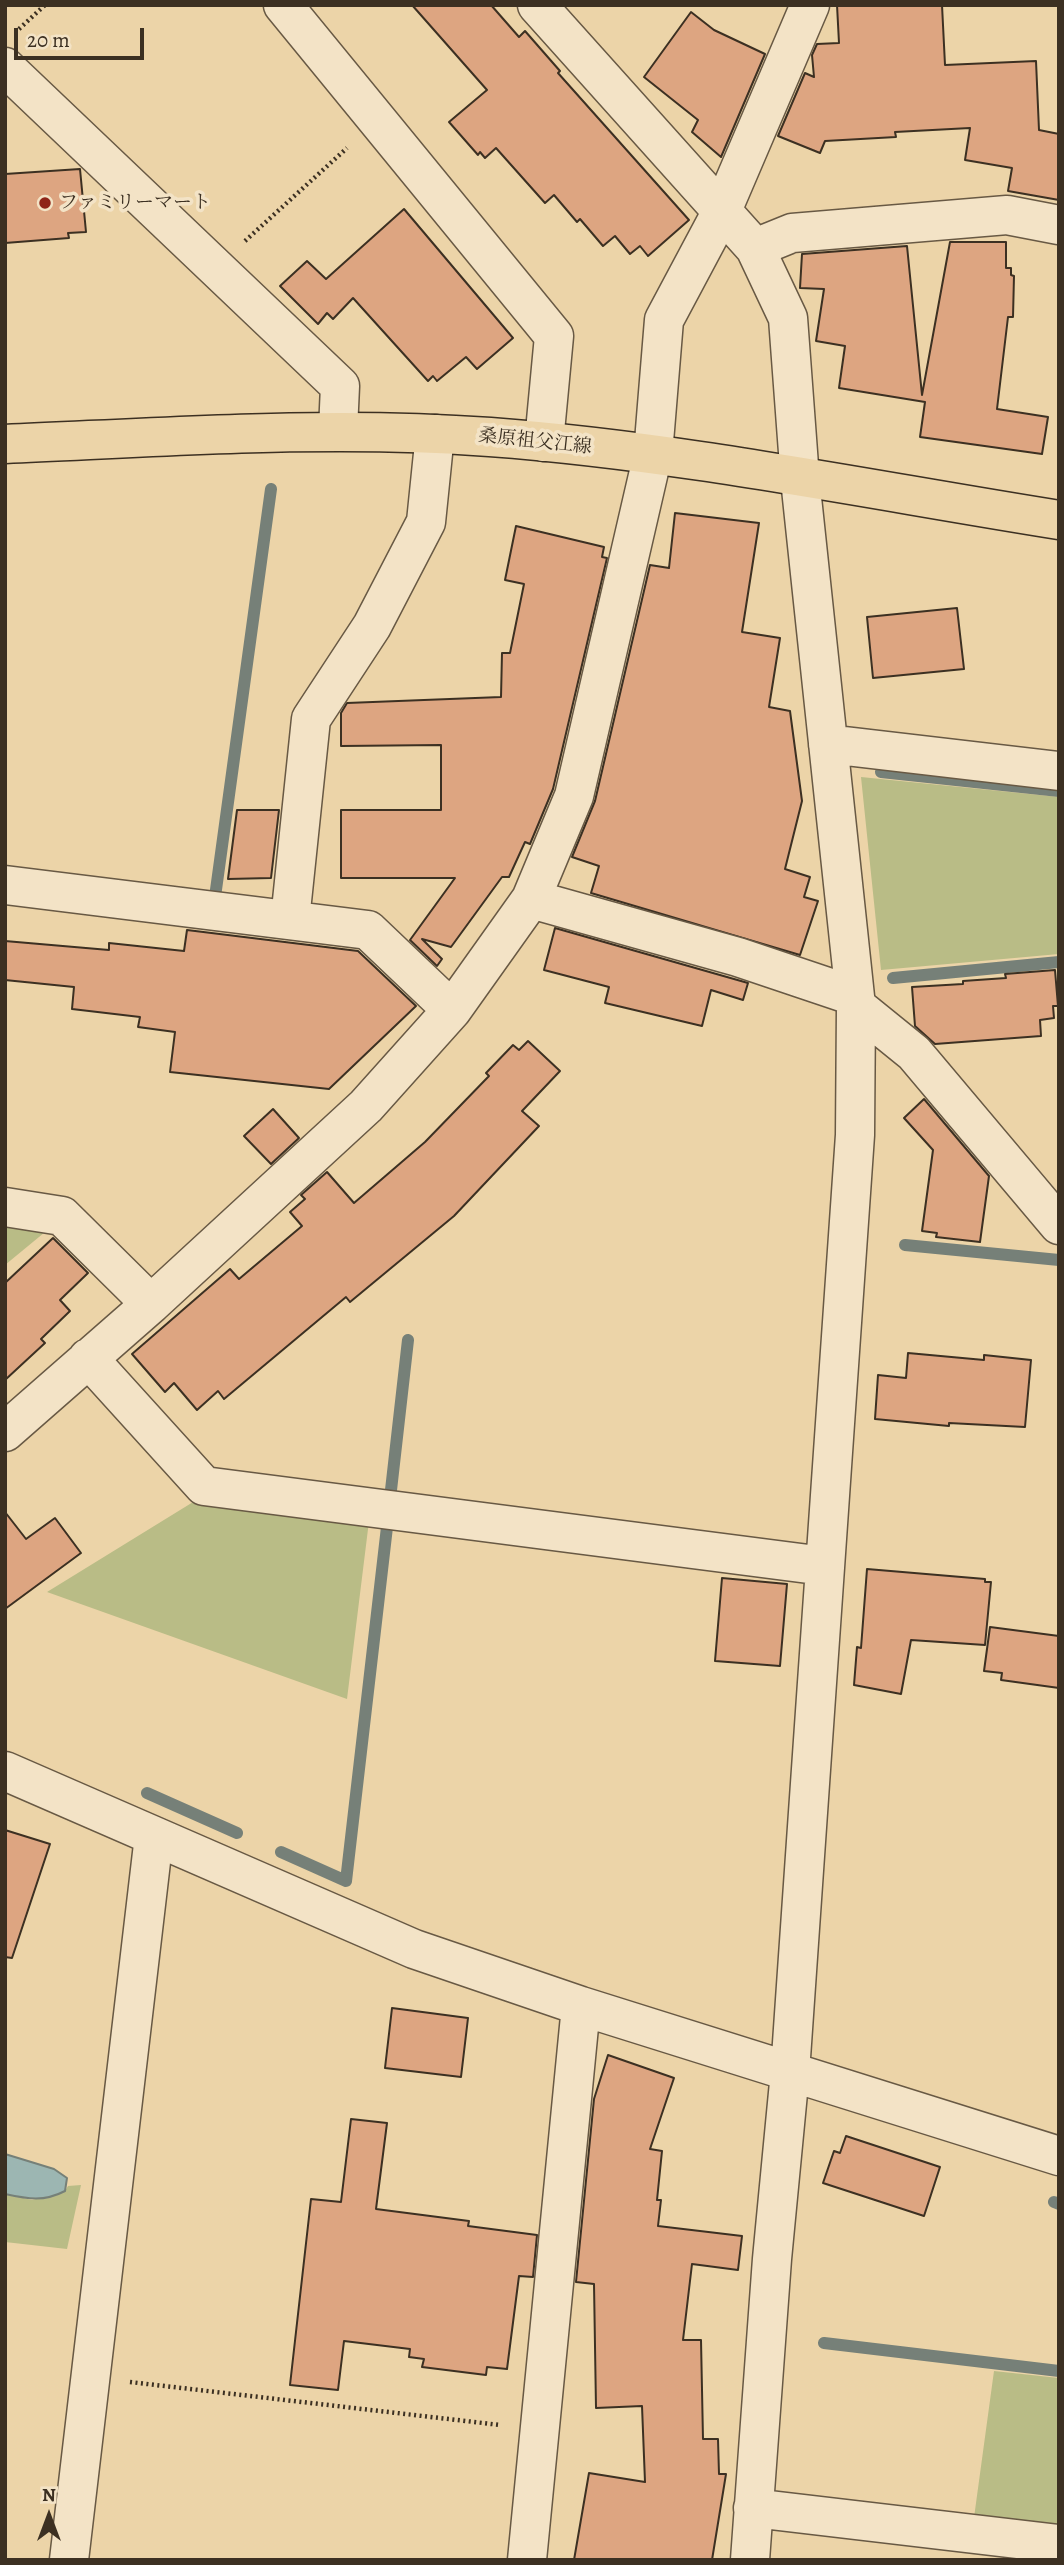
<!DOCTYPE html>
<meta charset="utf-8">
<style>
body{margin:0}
#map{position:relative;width:1064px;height:2565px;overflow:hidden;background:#ecd4a8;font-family:Alegreya,serif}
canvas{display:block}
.frame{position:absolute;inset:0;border:7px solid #3c3022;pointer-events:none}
.north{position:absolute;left:14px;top:2481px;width:70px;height:70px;-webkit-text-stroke:5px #f3e3c6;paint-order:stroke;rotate:0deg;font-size:19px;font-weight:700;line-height:28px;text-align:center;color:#3c3022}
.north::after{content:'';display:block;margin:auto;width:24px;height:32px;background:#3c3022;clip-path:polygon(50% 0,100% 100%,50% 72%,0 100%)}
.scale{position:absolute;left:14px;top:28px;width:130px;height:32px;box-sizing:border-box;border:4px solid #3c3022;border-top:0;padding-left:9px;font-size:21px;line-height:24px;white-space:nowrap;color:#3c3022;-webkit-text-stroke:5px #f3e3c6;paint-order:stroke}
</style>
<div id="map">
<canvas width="1064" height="2565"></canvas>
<div class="frame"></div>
<div class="north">N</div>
<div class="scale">20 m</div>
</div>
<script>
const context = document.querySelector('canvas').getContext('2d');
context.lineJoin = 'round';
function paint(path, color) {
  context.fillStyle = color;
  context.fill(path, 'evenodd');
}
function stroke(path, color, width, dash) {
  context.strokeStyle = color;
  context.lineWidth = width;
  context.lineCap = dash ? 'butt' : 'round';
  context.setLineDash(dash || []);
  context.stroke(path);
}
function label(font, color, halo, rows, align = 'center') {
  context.font = font + ' Alegreya,"Noto Serif JP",serif';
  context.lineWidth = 7;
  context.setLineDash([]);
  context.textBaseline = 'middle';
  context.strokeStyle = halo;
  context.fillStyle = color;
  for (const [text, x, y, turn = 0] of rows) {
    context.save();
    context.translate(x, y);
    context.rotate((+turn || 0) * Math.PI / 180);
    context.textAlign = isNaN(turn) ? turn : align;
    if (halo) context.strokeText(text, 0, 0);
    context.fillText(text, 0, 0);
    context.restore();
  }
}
paint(new Path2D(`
 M 861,777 L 1059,797 L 1059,954 L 881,970 Z
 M 5,1216 L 56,1223 L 5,1265 Z
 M 198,1499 L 369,1521 L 347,1699 L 47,1592 Z
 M 81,2185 L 67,2249 L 5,2242 L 5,2194 L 32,2200 L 65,2191 L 68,2186 Z
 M 994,2371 L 1059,2378 L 1059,2535 L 973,2525 Z`), '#b9bc86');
const water = new Path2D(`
 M 5,2154 L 54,2169 L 67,2178 L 65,2191 C 44,2202 28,2199 5,2194 Z`);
paint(water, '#9cb6b2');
stroke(water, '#768078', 2);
stroke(new Path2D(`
 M 881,772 L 1059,791
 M 215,897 L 271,489
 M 893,978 L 1059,962
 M 905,1245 L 1059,1260
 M 391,1490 L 408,1340
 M 147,1793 L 237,1833
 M 281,1852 L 346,1881 L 387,1527
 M 1054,2202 L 1059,2204
 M 824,2343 L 1059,2371`), '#768078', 12);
const building = new Path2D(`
 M 412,5 L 491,5 L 519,37 L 525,31 L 560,71 L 558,73 L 689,220 L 648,256 L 640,246 L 630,254 L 615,236 L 603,246 L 580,219 L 577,222 L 554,195 L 545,203 L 496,148 L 485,158 L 480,152 L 478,155 L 449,122 L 487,90 Z
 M 837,5 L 942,5 L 945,65 L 1036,61 L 1039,130 L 1059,134 L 1059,200 L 1008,191 L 1012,168 L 965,160 L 970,128 L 895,132 L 896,137 L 825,141 L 820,153 L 778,136 L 805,73 L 814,77 L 812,55 L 817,44 L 839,43 Z
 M 691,12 L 714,30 L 765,54 L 721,157 L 692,132 L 698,120 L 644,77 Z
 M 80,169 L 86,232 L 68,233 L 69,238 L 5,243 L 5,174 Z
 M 404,209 L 513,338 L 477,369 L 466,357 L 437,381 L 433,376 L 428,381 L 353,298 L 333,319 L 327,313 L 318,324 L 280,286 L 307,261 L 326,279 Z
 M 950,242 L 1006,242 L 1006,268 L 1011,268 L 1011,275 L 1014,276 L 1013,317 L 1008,317 L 997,409 L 1048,417 L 1042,454 L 920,437 L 925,402 L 839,388 L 845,346 L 816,341 L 824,289 L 800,288 L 802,254 L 907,246 L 922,395 Z
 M 675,513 L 759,523 L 742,632 L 780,638 L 769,707 L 790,711 L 802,801 L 785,869 L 810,877 L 804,897 L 818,901 L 800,955 L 591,893 L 599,866 L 572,857 L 595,801 L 650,565 L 669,568 Z
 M 516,526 L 604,547 L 602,557 L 607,558 L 553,789 L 530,844 L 525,842 L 509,877 L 502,877 L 451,947 L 422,939 L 442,959 L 437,966 L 410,940 L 455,878 L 341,878 L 341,810 L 441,810 L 441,745 L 341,746 L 341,713 L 347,703 L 501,697 L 502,653 L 510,653 L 524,584 L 505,580 Z
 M 957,608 L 964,669 L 873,678 L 867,617 Z
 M 237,810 L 279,810 L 271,878 L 228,879 Z
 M 555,928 L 748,983 L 743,1000 L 711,990 L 702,1026 L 605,1003 L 609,987 L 544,970 Z
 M 187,930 L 358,951 L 416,1006 L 329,1089 L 170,1072 L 175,1032 L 138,1027 L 140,1017 L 72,1009 L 74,987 L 5,980 L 5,941 L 109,950 L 109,943 L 184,951 Z
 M 1055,970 L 1058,1006 L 1053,1006 L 1054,1018 L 1040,1020 L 1041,1036 L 935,1044 L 915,1026 L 912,987 L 963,984 L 963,981 L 1006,978 L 1005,974 Z
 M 528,1041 L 560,1071 L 522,1111 L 539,1126 L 454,1216 L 350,1302 L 346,1297 L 224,1399 L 218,1391 L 197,1410 L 174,1383 L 165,1392 L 132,1354 L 230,1269 L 239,1279 L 302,1226 L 290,1212 L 305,1199 L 301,1195 L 327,1172 L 354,1203 L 425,1142 L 489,1076 L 486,1073 L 513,1045 L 519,1050 Z
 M 924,1099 L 989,1176 L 980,1242 L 936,1237 L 937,1233 L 922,1231 L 933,1150 L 904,1118 Z
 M 273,1109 L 299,1138 L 271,1164 L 244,1136 Z
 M 53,1238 L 88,1273 L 60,1300 L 70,1311 L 41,1339 L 45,1343 L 5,1380 L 5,1283 Z
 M 908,1353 L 984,1360 L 984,1355 L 1031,1360 L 1025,1427 L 949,1423 L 949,1426 L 875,1419 L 878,1375 L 906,1378 Z
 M 5,1512 L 26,1539 L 55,1518 L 81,1553 L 5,1609 Z
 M 867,1569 L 985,1579 L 985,1582 L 991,1582 L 985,1645 L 911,1640 L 901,1694 L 854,1685 L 857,1647 L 861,1648 Z
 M 722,1578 L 787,1584 L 780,1666 L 715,1661 Z
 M 990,1627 L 1059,1636 L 1059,1688 L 1001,1680 L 1002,1673 L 984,1671 Z
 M 5,1830 L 50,1844 L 12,1958 L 5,1957 Z
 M 392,2008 L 468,2018 L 461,2077 L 385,2068 Z
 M 608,2055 L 674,2078 L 650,2149 L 662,2151 L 657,2200 L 661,2200 L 658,2226 L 742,2236 L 738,2270 L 692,2264 L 683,2340 L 701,2340 L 703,2439 L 718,2439 L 719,2474 L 726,2474 L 712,2560 L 574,2560 L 589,2473 L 645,2482 L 642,2406 L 596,2408 L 594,2284 L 576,2282 L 594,2099 Z
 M 351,2119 L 387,2123 L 376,2209 L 469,2221 L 468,2226 L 537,2235 L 533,2277 L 519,2276 L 507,2369 L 487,2367 L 486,2375 L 422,2367 L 424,2359 L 409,2357 L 410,2349 L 344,2341 L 338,2390 L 290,2385 L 311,2199 L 341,2202 Z
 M 846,2136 L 940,2167 L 924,2216 L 823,2183 L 834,2151 L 840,2153 Z`);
paint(building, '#dda581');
stroke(building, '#3c3022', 2);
const minor = new Path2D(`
 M 283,5 L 554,336 L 544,442
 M 537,5 L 755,248 L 788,318 L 800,479 L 856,1006 L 855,1135 L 790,2072 L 772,2259 L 750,2560
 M 5,67 L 340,386 L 338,430
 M 755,248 L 792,233 L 1007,215 L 1059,225
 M 828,744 L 1059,771
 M 5,885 L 368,930 L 452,1010
 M 531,899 L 738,957 L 854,996
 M 290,920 L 311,719 L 372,626 L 426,522 L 435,434
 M 856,1006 L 914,1053 L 1059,1225
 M 5,1207 L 62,1216 L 151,1304
 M 88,1358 L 204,1486 L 824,1566
 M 5,1432 L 151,1304 L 366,1106 L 452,1010 L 531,899 L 574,796 L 653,454 L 664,320 L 721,213 L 810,5
 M 5,1771 L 414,1949 L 581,2006 L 1059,2156
 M 753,2508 L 1059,2544
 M 69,2560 L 154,1836
 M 527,2560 L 581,2006`);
const major = new Path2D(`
 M 5,444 C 167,437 328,425 490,437 C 680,451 870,490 1059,520`);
stroke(minor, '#685944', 41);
stroke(major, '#3c3022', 41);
stroke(new Path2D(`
 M 19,29 L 45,5
 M 245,241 L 347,148
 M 130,2382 L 500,2425`), '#3c3022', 4.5, [2, 3.5]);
stroke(minor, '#f3e3c6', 38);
stroke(major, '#ecd4a8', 38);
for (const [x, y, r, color] of [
 [45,203,7,"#8f2418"]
]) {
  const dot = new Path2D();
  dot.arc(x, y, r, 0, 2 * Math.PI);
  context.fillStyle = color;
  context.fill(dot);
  stroke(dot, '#f3e3c6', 2.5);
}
label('19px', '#3c3022', '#f3e3c6', [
 ["ファミリーマート",59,203]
], 'left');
label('19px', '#3c3022', '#f3e3c6', [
 ["桑原祖父江線",535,442,6]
]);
</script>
